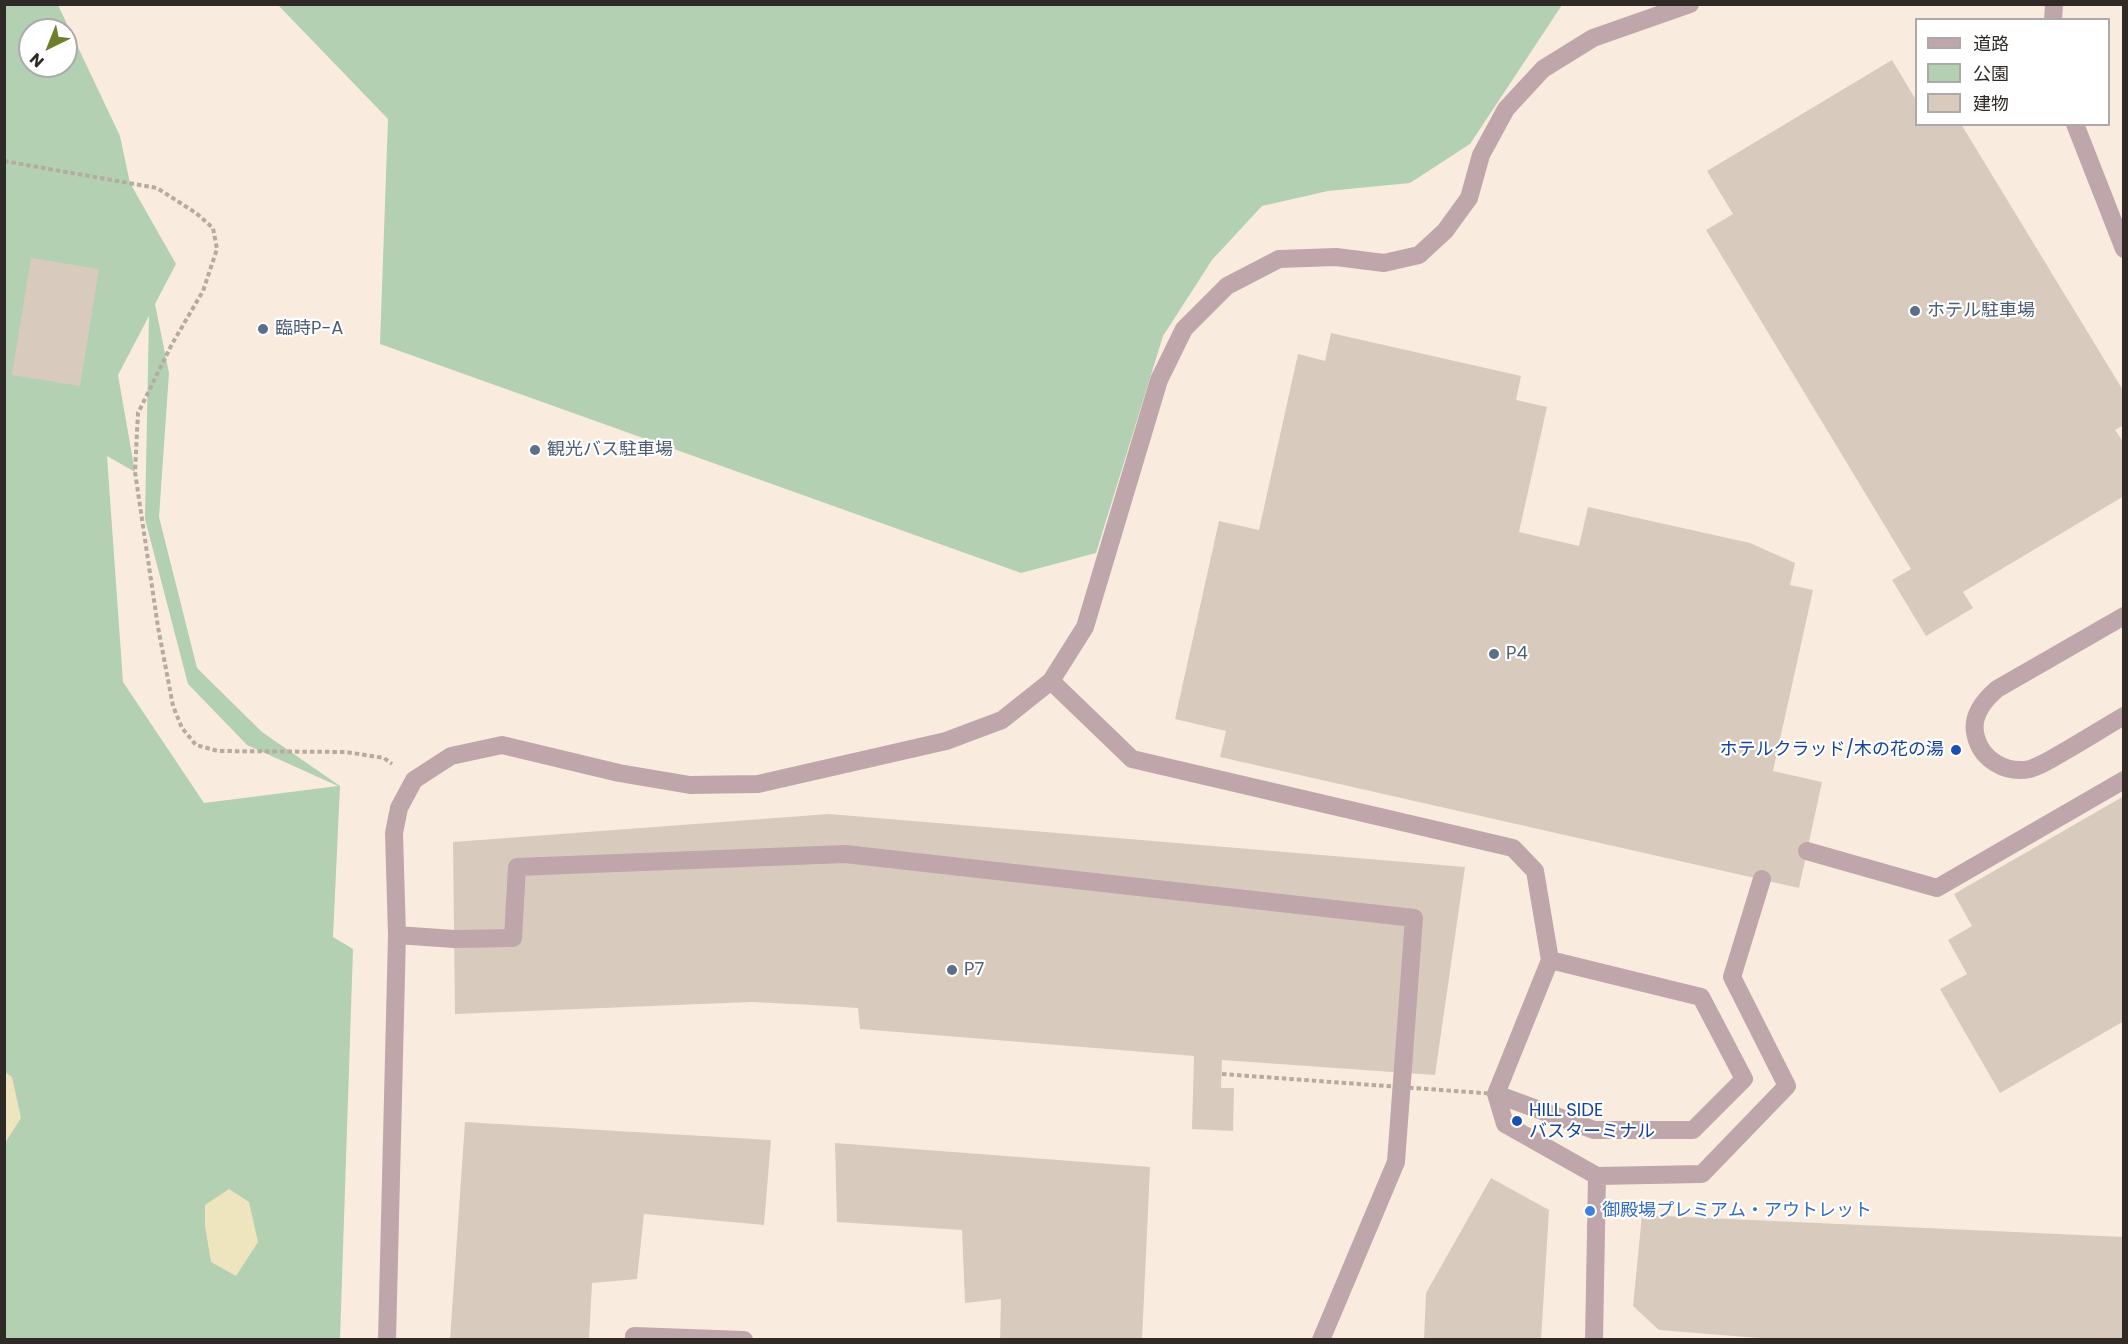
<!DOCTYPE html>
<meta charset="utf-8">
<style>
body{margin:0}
#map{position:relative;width:2128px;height:1344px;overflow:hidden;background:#f9ecdf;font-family:Poppins,"Noto Sans JP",sans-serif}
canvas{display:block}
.frame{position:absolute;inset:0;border:6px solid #2f2a25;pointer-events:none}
.legend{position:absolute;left:1915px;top:18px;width:195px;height:108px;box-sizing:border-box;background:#fff;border:2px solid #acaaa8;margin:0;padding:8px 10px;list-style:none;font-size:18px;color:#2f2a25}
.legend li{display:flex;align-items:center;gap:12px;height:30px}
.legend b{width:30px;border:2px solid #acaaa8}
.north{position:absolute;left:18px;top:18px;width:60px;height:60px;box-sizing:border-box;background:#fff;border:2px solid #acaaa8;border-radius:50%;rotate:223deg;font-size:16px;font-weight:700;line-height:24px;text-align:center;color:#2f2a25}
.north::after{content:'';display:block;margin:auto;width:21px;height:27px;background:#6e7e2c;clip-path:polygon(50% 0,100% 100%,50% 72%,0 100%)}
</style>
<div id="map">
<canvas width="2128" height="1344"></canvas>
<div class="frame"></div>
<ul class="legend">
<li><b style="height:8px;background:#bfa6aa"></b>道路</li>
<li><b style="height:16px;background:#b3d0b3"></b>公園</li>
<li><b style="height:16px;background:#d8cbbe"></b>建物</li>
</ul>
<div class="north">N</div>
</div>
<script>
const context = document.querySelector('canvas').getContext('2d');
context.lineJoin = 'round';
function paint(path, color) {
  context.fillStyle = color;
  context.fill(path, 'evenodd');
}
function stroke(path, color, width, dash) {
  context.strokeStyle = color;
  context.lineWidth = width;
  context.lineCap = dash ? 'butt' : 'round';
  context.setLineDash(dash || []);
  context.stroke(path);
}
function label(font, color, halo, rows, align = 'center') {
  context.font = font + ' Poppins,"Noto Sans JP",sans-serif';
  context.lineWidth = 4.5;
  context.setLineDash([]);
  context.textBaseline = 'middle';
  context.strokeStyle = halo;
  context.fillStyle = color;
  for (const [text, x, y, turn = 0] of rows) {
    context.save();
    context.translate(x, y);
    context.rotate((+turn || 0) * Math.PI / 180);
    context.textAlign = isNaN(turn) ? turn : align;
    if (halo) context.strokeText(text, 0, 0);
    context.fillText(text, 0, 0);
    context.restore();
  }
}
paint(new Path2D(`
 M 4,5 L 58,5 L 120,136 L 130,183 L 176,264 L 155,304 L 169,373 L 159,517 L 197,668 L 262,732 L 340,786 L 333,937 L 353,949 L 340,1339 L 5,1339 ZM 30,30 L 66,30 L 66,66 L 30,66 ZM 149,316 L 145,519 L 188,684 L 247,745 L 338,786 L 204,803 L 123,682 L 107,456 L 135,472 L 118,375 Z
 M 278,5 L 1562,5 L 1470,144 L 1410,183 L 1328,191 L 1262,206 L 1212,260 L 1163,336 L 1096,553 L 1021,573 L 380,344 L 388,119 Z`), '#b3d0b3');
paint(new Path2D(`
 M 5,1072 L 12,1077 L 21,1118 L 5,1143 Z
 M 229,1189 L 249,1202 L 258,1242 L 236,1276 L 211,1262 L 205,1226 L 205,1205 Z`), '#eee5bf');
paint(new Path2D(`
 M 1892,60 L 1916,100 L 1916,124 L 1961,124 L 2124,392 L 2124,425 L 2115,430 L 2124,443 L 2124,496 L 1963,592 L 1973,608 L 1926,636 L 1892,580 L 1911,569 L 1706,230 L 1733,214 L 1707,171 Z
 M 31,258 L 99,269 L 80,386 L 12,375 Z
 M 1331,333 L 1521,376 L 1516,400 L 1547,407 L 1519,532 L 1579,546 L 1588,507 L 1750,543 L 1795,563 L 1790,585 L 1813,590 L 1773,771 L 1822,782 L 1799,888 L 1220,757 L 1226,731 L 1175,719 L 1219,521 L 1259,530 L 1298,354 L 1325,361 Z
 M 2124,796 L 2124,1021 L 2000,1093 L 1940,989 L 1967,974 L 1948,940 L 1972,926 L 1954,894 Z
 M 829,814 L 1465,867 L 1435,1075 L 1222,1060 L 1221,1088 L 1234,1088 L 1233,1131 L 1192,1129 L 1194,1056 L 860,1029 L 858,1008 L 813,1005 L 751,1002 L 455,1014 L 453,842 Z
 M 465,1122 L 771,1140 L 764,1225 L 644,1214 L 637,1279 L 592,1283 L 589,1340 L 450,1340 Z
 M 835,1143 L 1150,1167 L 1142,1340 L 1000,1340 L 1001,1299 L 965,1303 L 962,1230 L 837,1222 Z
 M 1491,1178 L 1549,1210 L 1541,1340 L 1424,1340 L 1426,1293 Z
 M 1642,1215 L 2124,1237 L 2124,1340 L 1783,1340 L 1659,1330 L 1633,1306 Z`), '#d8cbbe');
stroke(new Path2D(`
 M 4,161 L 157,188 L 196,213 L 213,228 L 217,249 L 203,291 L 172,344 L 138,413 L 135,472 L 158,627 L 173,706 L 182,728 L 196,745 L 218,751 L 346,752 L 384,758 L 392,764`), '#b5aba0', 4, [4.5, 3]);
stroke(new Path2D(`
 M 2053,20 L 2054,4
 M 2075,124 L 2124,249
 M 2124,616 L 1997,689 C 1983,701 1970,717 1976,737 C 1982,760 2006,774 2030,769 C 2043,765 2055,757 2067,750 C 2086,739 2105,727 2124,716
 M 1051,681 L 1132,759 L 1513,848 L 1535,871 L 1550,960 L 1496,1094 L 1594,1130 L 1693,1130 L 1744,1079 L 1701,997 L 1550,960
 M 1807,851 L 1937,888 L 2124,780
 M 397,935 L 454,939 L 513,938 L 517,867 L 845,854 L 1414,918 L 1396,1162 L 1321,1340
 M 1496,1094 L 1505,1124 L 1597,1176 L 1702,1174 L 1787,1086 L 1732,977 L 1762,879
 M 387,1340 L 397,935 L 394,833 L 399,808 L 414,780 L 451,756 L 502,745 L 619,773 L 690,785 L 758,784 L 946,741 L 1002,720 L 1051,681 L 1085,627 L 1159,380 L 1184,329 L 1227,286 L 1279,259 L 1336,257 L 1384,263 L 1419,255 L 1445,231 L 1469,198 L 1481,155 L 1506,109 L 1543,69 L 1593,38 L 1690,4
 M 634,1340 L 634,1336 L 744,1340
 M 1594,1340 L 1597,1176`), '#bfa6aa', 18);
stroke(new Path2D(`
 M 1222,1074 L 1496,1094`), '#b5aba0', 4, [4.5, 3]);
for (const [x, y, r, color] of [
 [1915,311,6,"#5c6f8a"],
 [263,329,6,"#5c6f8a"],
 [535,450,6,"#5c6f8a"],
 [1494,654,6,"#5c6f8a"],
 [1956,750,6,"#1a4fb4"],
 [952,970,6,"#5c6f8a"],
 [1517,1121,6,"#1a4fb4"],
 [1590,1211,6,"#3f7fe0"]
]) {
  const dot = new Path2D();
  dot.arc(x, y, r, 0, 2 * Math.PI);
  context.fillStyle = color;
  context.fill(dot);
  stroke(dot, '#fff', 2);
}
label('18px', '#4e5e75', '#fff', [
 ["ホテル駐車場",1927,311],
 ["臨時P-A",275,329],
 ["観光バス駐車場",547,450],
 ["P4",1506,654],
 ["P7",964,970]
], 'left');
label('18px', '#164399', '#fff', [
 ["ホテルクラッド/木の花の湯",1944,750],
 ["HILL SIDE",1529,1111,"left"],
 ["バスターミナル",1529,1132,"left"]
], 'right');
label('18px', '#366cbe', '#fff', [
 ["御殿場プレミアム・アウトレット",1602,1211]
], 'left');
</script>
